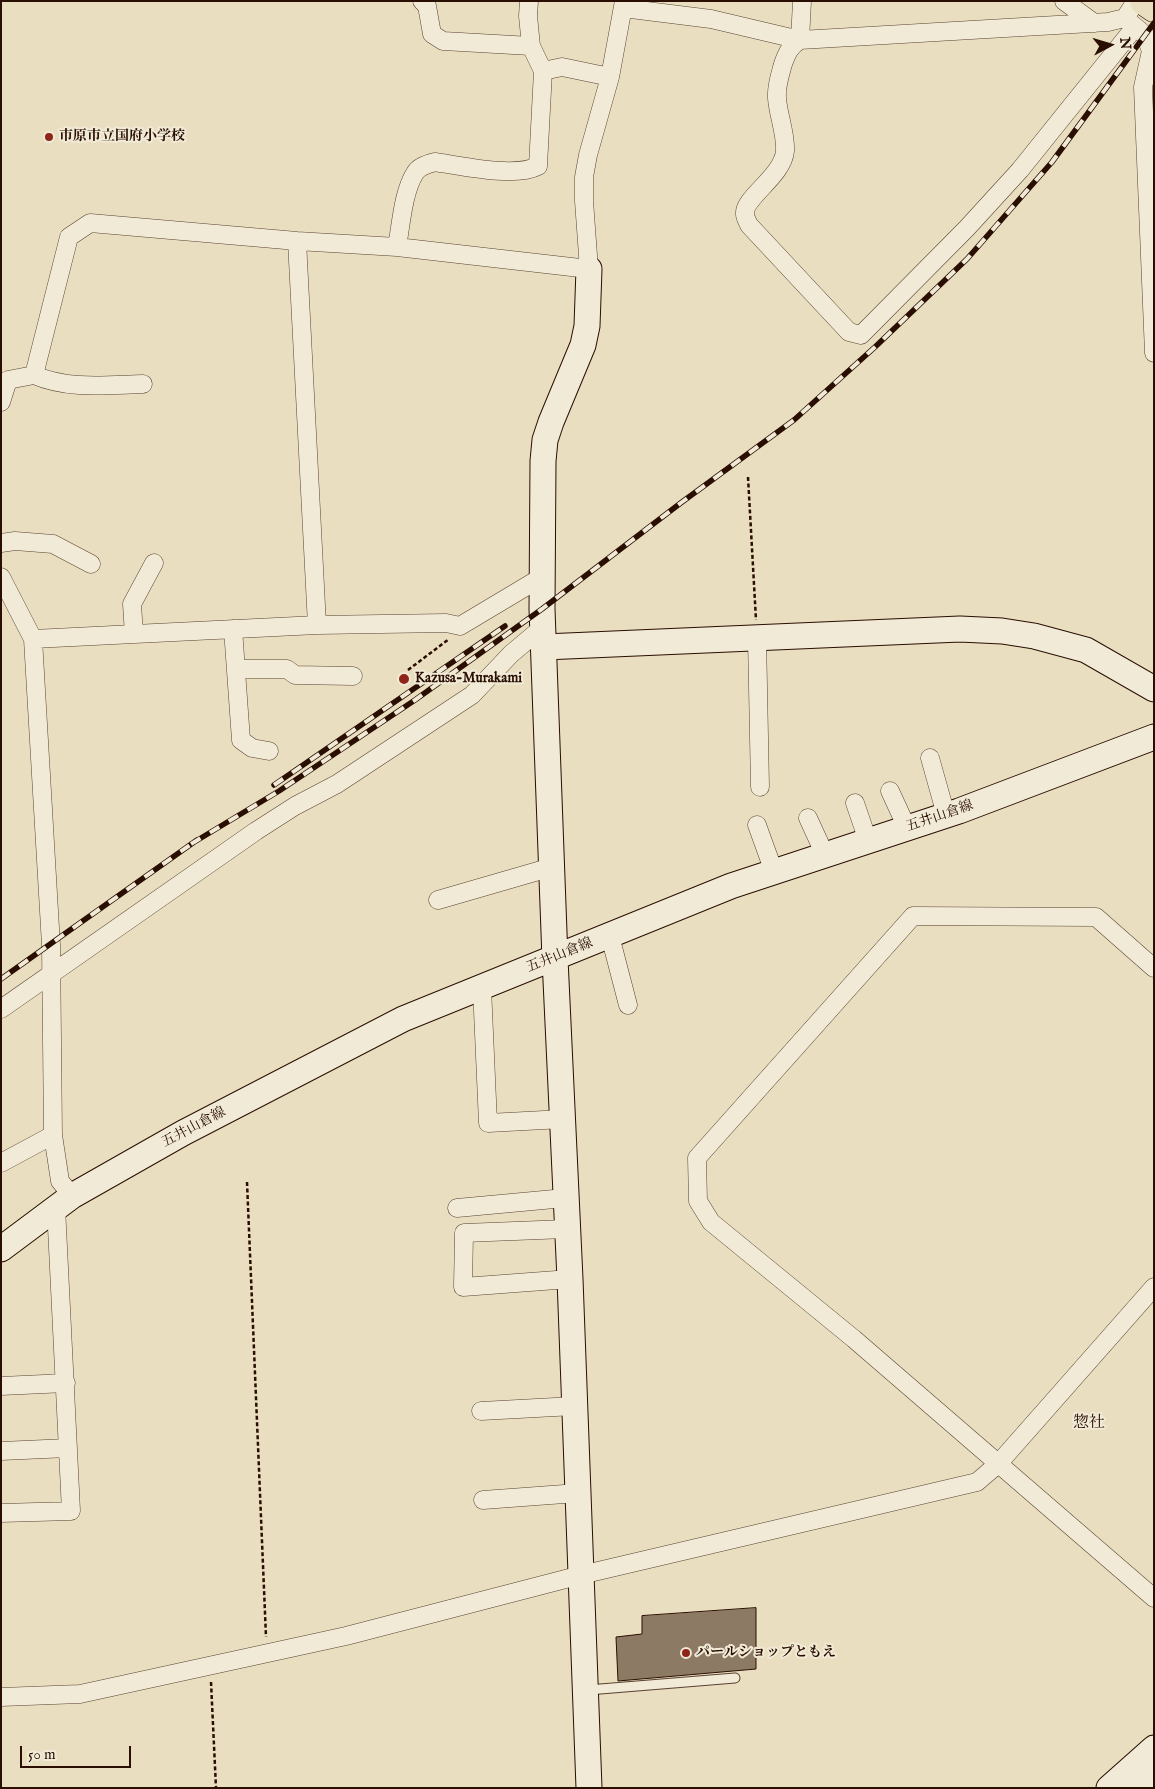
<!DOCTYPE html>
<meta charset="utf-8">
<style>
body{margin:0}
#map{position:relative;width:1155px;height:1789px;overflow:hidden;background:#eadec0;font-family:"IM FELL English",serif}
canvas{display:block}
.frame{position:absolute;inset:0;border:2px solid #290e01;pointer-events:none}
.north{position:absolute;left:1085px;top:20px;width:50px;height:50px;-webkit-text-stroke:4px #f1ead6;paint-order:stroke;rotate:84deg;font-size:14px;font-weight:700;line-height:20px;text-align:center;color:#290e01}
.north::after{content:'';display:block;margin:auto;width:18px;height:22px;background:#290e01;clip-path:polygon(50% 0,100% 100%,50% 72%,0 100%)}
.scale{position:absolute;left:20px;top:1746px;width:111px;height:22px;box-sizing:border-box;border:2px solid #290e01;border-top:0;padding-left:6px;font-size:15px;line-height:18px;white-space:nowrap;color:#290e01;-webkit-text-stroke:4px #f1ead6;paint-order:stroke}
</style>
<div id="map">
<canvas width="1155" height="1789"></canvas>
<div class="frame"></div>
<div class="north">N</div>
<div class="scale">50 m</div>
</div>
<script>
const context = document.querySelector('canvas').getContext('2d');
context.lineJoin = 'round';
function paint(path, color) {
  context.fillStyle = color;
  context.fill(path, 'evenodd');
}
function stroke(path, color, width, dash) {
  context.strokeStyle = color;
  context.lineWidth = width;
  context.lineCap = dash ? 'butt' : 'round';
  context.setLineDash(dash || []);
  context.stroke(path);
}
function label(font, color, halo, rows, align = 'center') {
  context.font = font + ' "IM FELL English","Noto Serif JP",serif';
  context.lineWidth = 4;
  context.setLineDash([]);
  context.textBaseline = 'middle';
  context.strokeStyle = halo;
  context.fillStyle = color;
  for (const [text, x, y, turn = 0] of rows) {
    context.save();
    context.translate(x, y);
    context.rotate((+turn || 0) * Math.PI / 180);
    context.textAlign = isNaN(turn) ? turn : align;
    if (halo) context.strokeText(text, 0, 0);
    context.fillText(text, 0, 0);
    context.restore();
  }
}
const building = new Path2D(`
 M 756,1608 L 756,1669 L 618,1681 L 616,1637 L 642,1634 L 642,1616 Z`);
paint(building, '#8d7a64');
stroke(building, '#290e01', 1);
const lane = new Path2D(`
 M 588,1690 L 735,1678`);
const street = new Path2D(`
 M 422,1 L 427,6 L 432,34 L 443,41 L 531,46
 M 529,1 L 528,16 L 531,46 L 543,71
 M 1064,1 L 1094,23
 M 623,8 L 711,19 L 800,40 L 1108,22 L 1125,18 L 1136,1
 M 1127,20 L 1145,35 L 1151,51 L 1143,87 L 1154,353
 M 800,40 C 790,46 787,53 783,64 C 780,75 776,86 777,98 C 778,115 786,133 785,151 C 783,176 743,198 745,214 C 745,218 748,222 749,225 L 849,332 L 861,335 L 967,228 L 1020,170 L 1135,27
 M 800,40 L 802,1
 M 297,241 L 317,625
 M 397,247 C 401,225 403,192 415,173 C 419,166 428,164 435,162 C 462,166 515,178 538,166 L 543,71 L 562,67 L 610,77
 M 34,375 C 69,390 107,385 143,384
 M 1,402 L 8,380 L 34,375 L 69,237 L 90,223 L 297,241 L 397,247 L 589,269 L 584,201 L 584,177 L 588,155 L 610,77 L 624,1
 M 1,543 L 15,541 L 53,544 L 91,564
 M 1,577 L 33,639 L 51,945 L 53,1135 L 60,1181 L 72,1196
 M 233,629 L 241,740 L 252,748 L 269,751
 M 134,634 L 132,604 L 154,563
 M 757,637 L 760,787
 M 33,639 L 317,625 L 446,623 L 460,626 L 542,577
 M 236,669 L 287,669 L 295,675 L 353,676
 M 930,758 L 946,815
 M 890,791 L 907,828
 M 855,803 L 868,841
 M 808,818 L 825,855
 M 757,825 L 774,872
 M 438,900 L 552,867
 M 610,936 L 628,1005
 M 1154,968 L 1096,917 L 913,916 L 697,1158 L 698,1201 L 711,1222 L 854,1339 L 1154,1598
 M 482,988 L 488,1123 L 563,1119
 M 1,1009 L 256,831 L 295,806 L 337,784 L 472,695 L 511,654 L 543,627
 M 1,1163 L 53,1135
 M 457,1208 L 565,1198
 M 566,1229 L 464,1233 L 463,1287 L 570,1279
 M 1,1386 L 66,1383
 M 481,1411 L 574,1406
 M 1,1451 L 68,1448
 M 483,1500 L 578,1493
 M 1,1513 L 71,1511 L 56,1207
 M 1,1697 L 80,1694 L 346,1636 L 581,1575 L 977,1482 L 998,1464 L 1154,1287`);
const secondary = new Path2D(`
 M 544,647 L 960,629 L 1002,631 L 1034,636 L 1086,650 L 1154,689
 M 1,1249 L 72,1196 L 183,1133 L 403,1019 L 731,886 L 959,811 L 1154,737
 M 589,1788 L 570,1279 L 555,959 L 542,609 L 543,461 L 545,440 L 551,422 L 583,345 L 587,326 L 589,269
 M 1109,1788 L 1154,1748
 M 1141,1788 L 1154,1776`);
const highway = new Path2D(`
 M 1144,1 L 1154,8`);
stroke(lane, '#594231', 11);
stroke(street, '#594231', 19);
stroke(secondary, '#290e01', 27);
stroke(highway, '#290e01', 29);
stroke(new Path2D(`
 M 748,477 L 756,620
 M 408,670 L 449,639
 M 247,1182 L 266,1637
 M 211,1682 L 216,1788`), '#290e01', 2.5, [4, 2.5]);
stroke(lane, '#f1ead6', 9);
stroke(street, '#f1ead6', 18);
stroke(secondary, '#f1ead6', 25);
stroke(highway, '#eadec0', 28);
const rail = new Path2D(`
 M 274,785 L 505,626
 M 191,844 L 279,791 L 415,700 L 542,609 L 682,502 L 794,420 L 875,347 L 967,259 L 1052,162 L 1154,23
 M 1,979 L 197,840`);
stroke(rail, '#290e01', 5.5);
stroke(rail, '#f1ead6', 4, [11]);
for (const [x, y, r, color] of [
 [49,137,5,"#8f2418"],
 [404,679,6,"#8f2418"],
 [686,1653,5,"#8f2418"]
]) {
  const dot = new Path2D();
  dot.arc(x, y, r, 0, 2 * Math.PI);
  context.fillStyle = color;
  context.fill(dot);
  stroke(dot, '#f1ead6', 2);
}
label('bold 14px', '#290e01', '#f1ead6', [
 ["市原市立国府小学校",59,137],
 ["Kazusa-Murakami",415,679],
 ["パールショップともえ",696,1653]
], 'left');
label('14px', '#290e01', '#f1ead6', [
 ["五井山倉線",940,817,-19],
 ["五井山倉線",560,956,-22],
 ["五井山倉線",194,1128,-28]
]);
label('16px', '#290e01', '#f1ead6', [
 ["惣社",1089,1424]
]);
</script>
